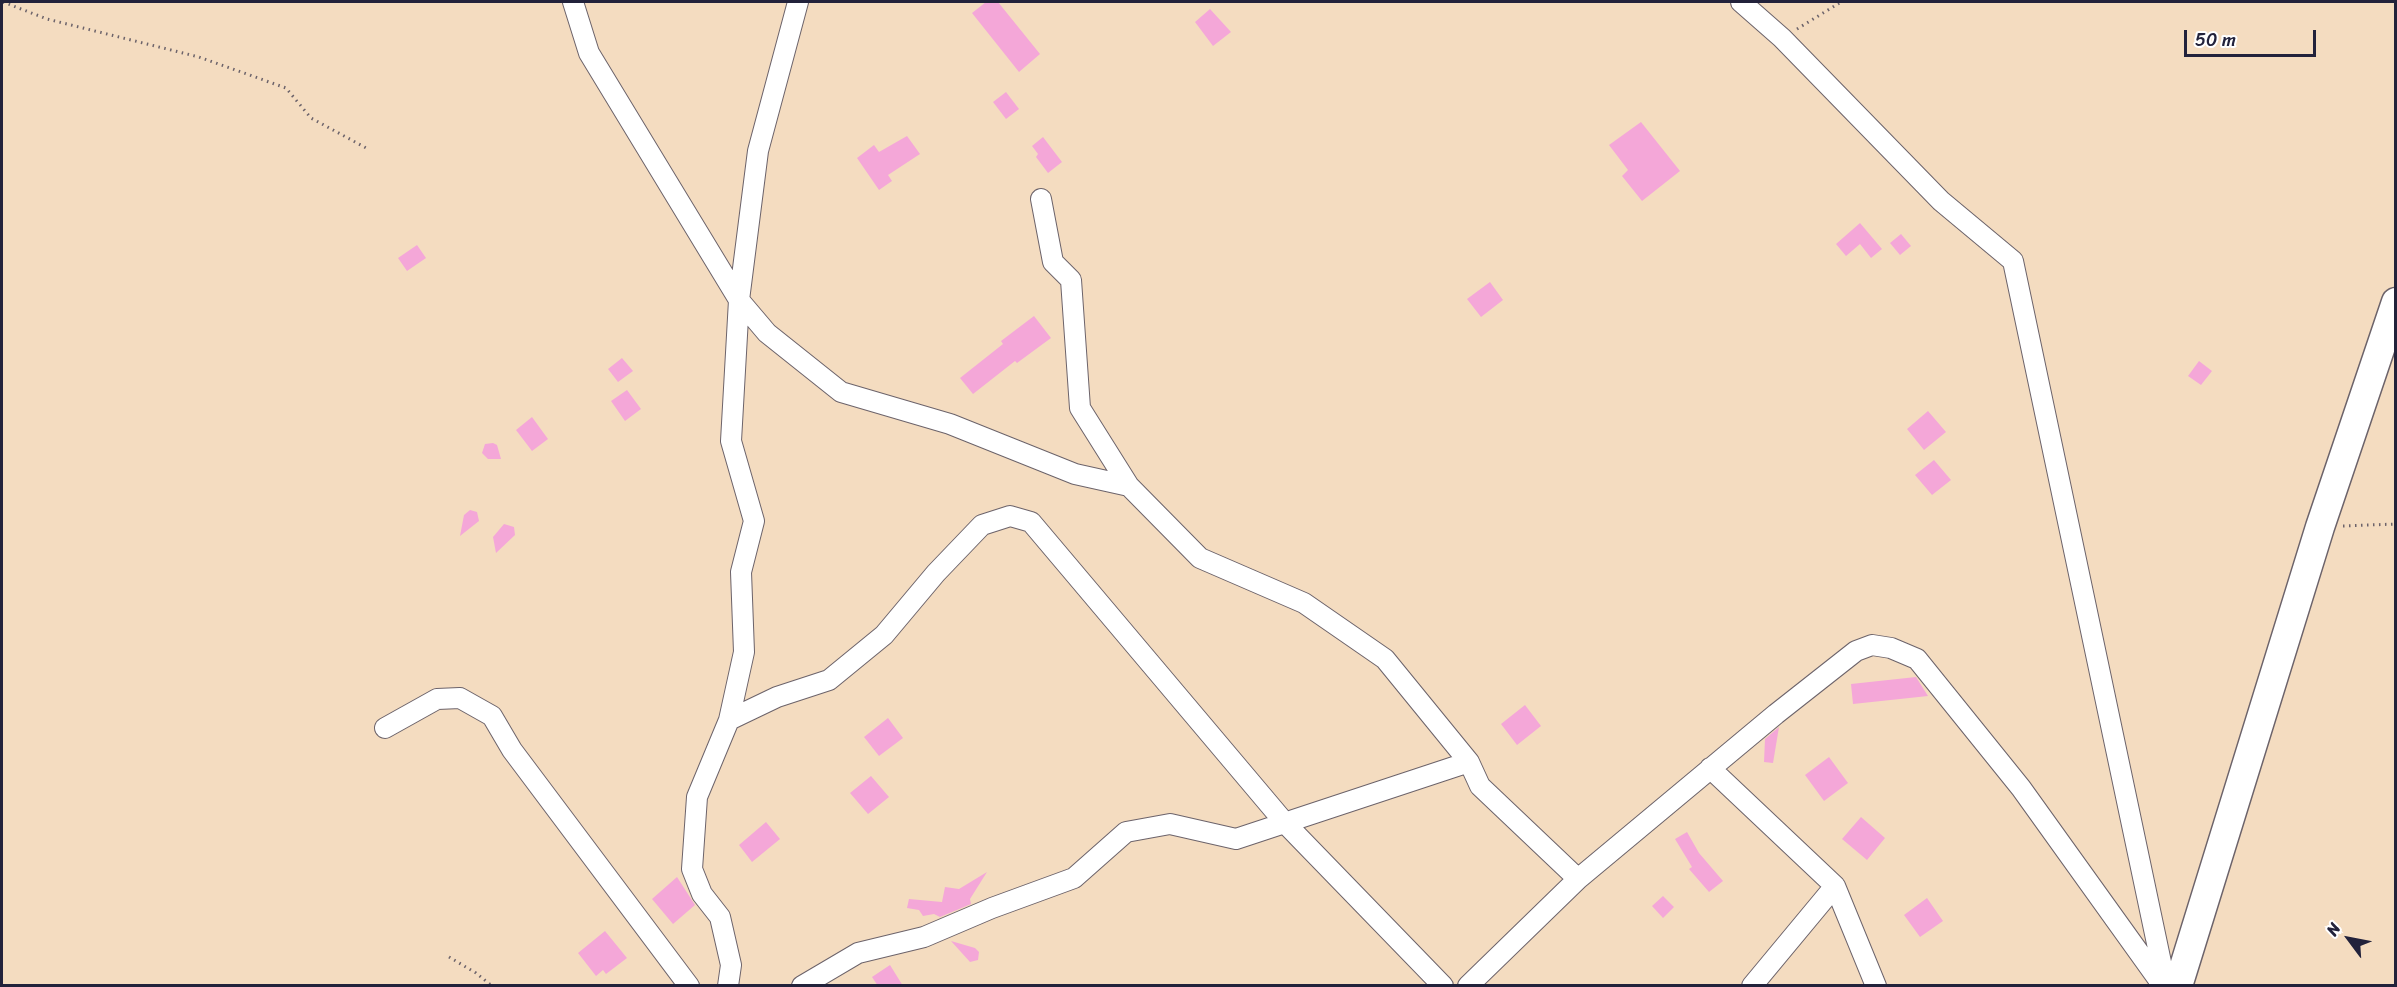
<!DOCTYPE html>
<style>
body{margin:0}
#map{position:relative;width:2397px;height:987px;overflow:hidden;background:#f4dcc0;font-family:Sriracha,sans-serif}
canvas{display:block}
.frame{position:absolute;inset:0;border:3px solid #22223b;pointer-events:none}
.north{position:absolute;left:2319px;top:909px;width:60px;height:60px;-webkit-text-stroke:4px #fff;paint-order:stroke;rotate:302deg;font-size:16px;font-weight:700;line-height:24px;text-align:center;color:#22223b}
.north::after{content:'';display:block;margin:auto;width:21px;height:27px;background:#22223b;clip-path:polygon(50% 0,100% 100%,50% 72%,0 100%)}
.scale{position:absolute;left:2184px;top:30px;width:132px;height:27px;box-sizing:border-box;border:3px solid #22223b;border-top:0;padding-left:8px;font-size:18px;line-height:21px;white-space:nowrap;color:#22223b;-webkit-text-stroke:4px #fff;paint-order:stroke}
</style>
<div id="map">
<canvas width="2397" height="987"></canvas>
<div class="frame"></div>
<div class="north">N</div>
<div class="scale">50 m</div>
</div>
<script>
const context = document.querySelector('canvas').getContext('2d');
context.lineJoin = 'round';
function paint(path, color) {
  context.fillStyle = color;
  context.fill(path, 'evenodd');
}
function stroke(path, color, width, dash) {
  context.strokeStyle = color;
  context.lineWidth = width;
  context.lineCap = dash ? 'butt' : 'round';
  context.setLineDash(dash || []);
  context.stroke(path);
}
paint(new Path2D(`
 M 986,2 L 998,2 L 1040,54 L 1019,72 L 972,13 Z
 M 1210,9 L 1231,32 L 1213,46 L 1195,22 Z
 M 1006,92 L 1019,109 L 1006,119 L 993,102 Z
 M 1641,122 L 1680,171 L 1642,201 L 1622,176 L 1628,170 L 1609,145 Z
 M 907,136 L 920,154 L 888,175 L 892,181 L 879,190 L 857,158 L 874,145 L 879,152 Z
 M 1043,137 L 1062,162 L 1048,173 L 1036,157 L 1038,154 L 1032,146 Z
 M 1860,223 L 1882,249 L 1871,258 L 1860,244 L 1846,256 L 1836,244 Z
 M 1901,234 L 1911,246 L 1900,255 L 1890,243 Z
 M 417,245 L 426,258 L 407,271 L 398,258 Z
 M 1490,282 L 1503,300 L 1481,317 L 1467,299 Z
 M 1034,316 L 1051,338 L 1017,363 L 1015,361 L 973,394 L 960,378 L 1003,344 L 1001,341 Z
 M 622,358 L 633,371 L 618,382 L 608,369 Z
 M 2199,361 L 2212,371 L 2201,385 L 2188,376 Z
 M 627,390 L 641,409 L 625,421 L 611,401 Z
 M 1928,411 L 1946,432 L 1924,450 L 1907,429 Z
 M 532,417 L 548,439 L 532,451 L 516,430 Z
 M 493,443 L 497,445 L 501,459 L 488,459 L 482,453 L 485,444 Z
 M 1934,460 L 1951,480 L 1932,495 L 1915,475 Z
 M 470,510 L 477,512 L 479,521 L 460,536 L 464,515 Z
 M 504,524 L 514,527 L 515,535 L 496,553 L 493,537 Z
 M 1916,677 L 1928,696 L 1853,704 L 1851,684 Z
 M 1525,705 L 1541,726 L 1517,745 L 1501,724 Z
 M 888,718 L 903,738 L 879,756 L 864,737 Z
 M 1779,727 L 1773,763 L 1764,762 L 1765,739 Z
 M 1829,757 L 1848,783 L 1824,801 L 1805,775 Z
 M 871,776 L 889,797 L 868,814 L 850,793 Z
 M 1861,817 L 1885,838 L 1867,860 L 1842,839 Z
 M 766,822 L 780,839 L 752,862 L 739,845 Z
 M 1687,832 L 1699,853 L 1723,881 L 1709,892 L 1689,869 L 1692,867 L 1675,839 Z
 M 987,872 L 970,899 L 971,904 L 940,917 L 934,914 L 923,916 L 919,910 L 907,908 L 909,899 L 942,902 L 945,887 L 959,889 Z
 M 677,877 L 695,905 L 673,924 L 652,899 Z
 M 1663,896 L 1674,907 L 1663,918 L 1652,906 Z
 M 1927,898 L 1943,921 L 1920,937 L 1904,915 Z
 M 605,931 L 627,958 L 606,974 L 603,970 L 596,976 L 578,953 Z
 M 951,941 L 975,948 L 979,952 L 978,960 L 970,962 Z
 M 890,965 L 903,986 L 878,986 L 872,977 Z`), '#f4a7d8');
const street = new Path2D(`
 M 573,2 L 589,53 L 739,300 L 767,333 L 841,392 L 950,424 L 1075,474 L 1129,486 L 1200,558 L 1304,603 L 1385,659 L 1469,762 L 1480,786 L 1578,879
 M 1741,2 L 1782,38 L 1941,201 L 2013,261 L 2166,986
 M 1041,199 L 1053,262 L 1071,280 L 1080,408 L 1129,486
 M 729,720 L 777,697 L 829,680 L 884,635 L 936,573 L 982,525 L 1010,516 L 1031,522 L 1285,823 L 1443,986
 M 385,728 L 437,699 L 460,698 L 492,716 L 512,750 L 689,986
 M 1710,768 L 1835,886 L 1752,986
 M 1835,886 L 1876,986
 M 728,986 L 731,965 L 720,917 L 702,894 L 692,869 L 697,797 L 729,720 L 744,652 L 741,572 L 754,521 L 731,441 L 739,300 L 758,151 L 798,2
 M 802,986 L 858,953 L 924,937 L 992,908 L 1074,878 L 1126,832 L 1170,824 L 1236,839 L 1469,762
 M 1468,986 L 1578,879 L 1776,714 L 1856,651 L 1872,645 L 1891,648 L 1917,659 L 2021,788 L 2163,986`);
const secondary = new Path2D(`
 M 2178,986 L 2320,527 L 2396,302`);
stroke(street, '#6c636a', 22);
stroke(secondary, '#6c636a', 31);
stroke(new Path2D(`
 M 3,2 L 47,19 L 199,57 L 286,88 L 311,118 L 368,149
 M 1797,29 L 1841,2
 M 2343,526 L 2396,524
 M 449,957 L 476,973 L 492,986`), '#6c636a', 3, [1.5, 4.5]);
stroke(street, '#fff', 20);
stroke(secondary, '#fff', 28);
</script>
